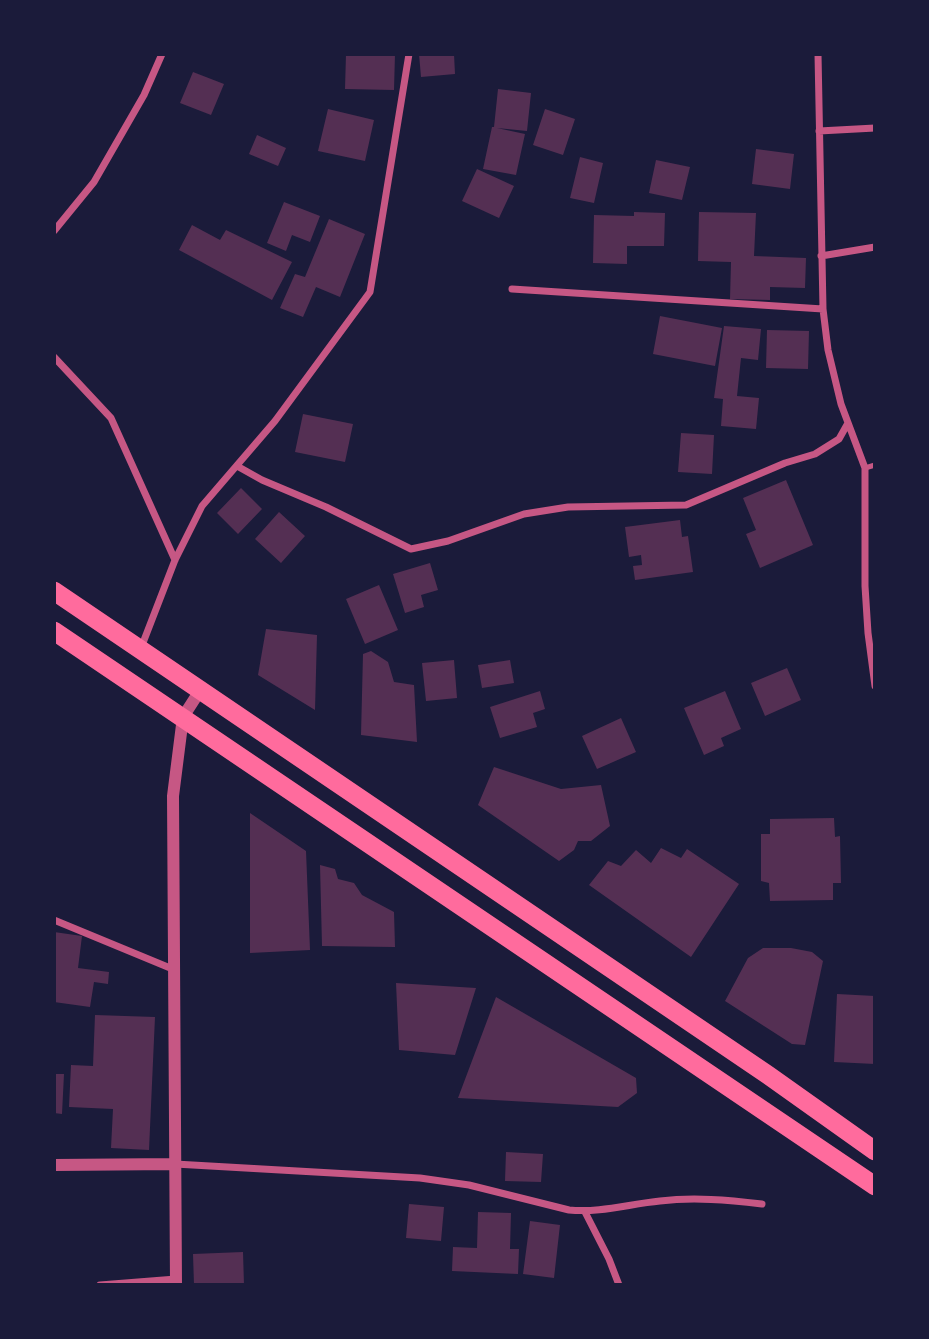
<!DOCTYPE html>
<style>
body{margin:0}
#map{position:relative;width:929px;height:1339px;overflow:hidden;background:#1b1b3a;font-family:"Sofia Sans Condensed",sans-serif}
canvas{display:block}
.frame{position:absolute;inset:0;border:56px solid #1b1b3a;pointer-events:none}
</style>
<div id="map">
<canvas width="929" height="1339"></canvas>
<div class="frame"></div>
</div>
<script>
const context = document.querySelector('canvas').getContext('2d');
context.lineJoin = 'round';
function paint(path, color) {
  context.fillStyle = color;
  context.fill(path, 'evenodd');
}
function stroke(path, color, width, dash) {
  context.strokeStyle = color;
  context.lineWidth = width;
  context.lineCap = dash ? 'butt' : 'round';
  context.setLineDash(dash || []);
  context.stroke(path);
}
paint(new Path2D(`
 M 346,54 L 395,54 L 394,90 L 345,89 Z
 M 419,54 L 454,54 L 455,74 L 421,77 Z
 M 193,72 L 224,84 L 211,115 L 180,103 Z
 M 498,89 L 531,93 L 527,131 L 497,128 L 525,134 L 516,175 L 483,169 L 492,127 L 494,127 Z
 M 328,109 L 374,120 L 365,161 L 318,151 Z
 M 545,109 L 575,119 L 563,155 L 533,145 Z
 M 257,135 L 286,148 L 278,166 L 249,154 Z
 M 756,149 L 794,154 L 790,189 L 752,184 Z
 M 580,157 L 603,163 L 594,203 L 570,198 Z
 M 656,160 L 690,167 L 682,200 L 649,193 Z
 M 477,169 L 514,186 L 499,218 L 462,201 Z
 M 284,202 L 320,216 L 310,242 L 292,235 L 286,251 L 267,243 Z
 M 634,212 L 665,213 L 664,246 L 627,246 L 627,264 L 593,263 L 594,215 L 634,216 Z
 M 699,212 L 756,213 L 754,256 L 806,258 L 805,288 L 770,287 L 770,300 L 730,299 L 731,262 L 698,261 Z
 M 329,219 L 365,234 L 340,297 L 316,287 L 303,317 L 280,308 L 295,274 L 305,277 Z
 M 192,225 L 220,240 L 226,230 L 292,262 L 272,300 L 179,250 Z
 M 660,316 L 722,328 L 715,366 L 653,354 Z
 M 724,326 L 761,329 L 758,360 L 741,358 L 737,396 L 759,398 L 756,429 L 721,426 L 723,399 L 714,398 Z
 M 767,330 L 809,331 L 808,369 L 766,368 Z
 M 303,414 L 353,424 L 345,462 L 295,452 Z
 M 681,433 L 714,435 L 712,474 L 678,472 Z
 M 786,480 L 813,545 L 760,568 L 746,534 L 756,530 L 743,498 Z
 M 241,488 L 262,509 L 238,534 L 217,513 Z
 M 279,512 L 305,536 L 281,563 L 255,539 Z
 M 680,520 L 682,537 L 688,536 L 693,572 L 635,580 L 633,566 L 642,565 L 641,555 L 629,557 L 625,527 Z
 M 430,563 L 438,590 L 421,595 L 424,607 L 405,613 L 393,574 Z
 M 379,585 L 398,630 L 365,644 L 346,599 Z
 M 266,629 L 317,635 L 315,710 L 258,675 Z
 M 371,651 L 388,662 L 394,682 L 414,685 L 417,742 L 361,735 L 363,654 Z
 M 454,660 L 457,698 L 426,701 L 422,663 Z
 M 510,660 L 514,683 L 482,688 L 478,665 Z
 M 787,668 L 801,700 L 765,716 L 751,683 Z
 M 540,691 L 545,709 L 533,713 L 537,727 L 500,738 L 490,707 Z
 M 725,691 L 741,729 L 721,738 L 724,746 L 704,755 L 684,708 Z
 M 621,718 L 636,752 L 597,769 L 582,736 Z
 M 494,767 L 561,789 L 601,785 L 610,826 L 591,841 L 578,841 L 574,850 L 559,861 L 478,805 Z
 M 250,813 L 306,851 L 310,950 L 250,953 Z
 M 834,818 L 835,837 L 840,836 L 841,883 L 833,883 L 833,900 L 770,901 L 769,883 L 761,881 L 761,834 L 770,834 L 770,819 Z
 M 661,848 L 681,858 L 687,849 L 739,884 L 691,957 L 589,885 L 608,861 L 621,866 L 636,850 L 651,863 Z
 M 320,865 L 335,869 L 338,879 L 354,883 L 362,895 L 394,912 L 395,947 L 322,946 Z
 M 54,932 L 82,936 L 78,968 L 109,972 L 108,984 L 94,982 L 90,1007 L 54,1002 Z
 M 763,948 L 791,948 L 812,952 L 823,961 L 805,1045 L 792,1044 L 725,1001 L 748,958 Z
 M 396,983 L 476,988 L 455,1055 L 399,1050 Z
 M 837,994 L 875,996 L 875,1064 L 834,1062 Z
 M 496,997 L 636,1078 L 637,1093 L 618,1107 L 458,1098 Z
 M 95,1015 L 155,1017 L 149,1150 L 111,1148 L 113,1109 L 69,1107 L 71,1065 L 93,1066 Z
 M 54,1074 L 64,1074 L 62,1114 L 54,1113 Z
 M 506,1152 L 543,1154 L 541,1182 L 505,1181 Z
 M 409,1204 L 444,1207 L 441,1241 L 406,1238 Z
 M 478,1212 L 511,1213 L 510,1249 L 519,1249 L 518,1274 L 452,1271 L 453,1247 L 477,1248 Z
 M 530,1221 L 560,1225 L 554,1278 L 523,1274 Z
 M 243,1252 L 244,1285 L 194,1285 L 193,1254 Z`), '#542f53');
stroke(new Path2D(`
 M 865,468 L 875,465`), '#c65784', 5);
stroke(new Path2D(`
 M 818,54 L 823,309 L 828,350 L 841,404 L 865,468 L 865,586 L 868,633 L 875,686
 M 819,131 L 875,128
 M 54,231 L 94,182 L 144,95 L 162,54
 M 821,256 L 875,247
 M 512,289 L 823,309
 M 54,357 L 111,418 L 175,560
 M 237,466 L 262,480 L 326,507 L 411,549 L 448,541 L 524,514 L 568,507 L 686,505 L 785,463 L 815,454 L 839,439 L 848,423
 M 141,648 L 175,560 L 202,506 L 275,421 L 370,292 L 409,54
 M 54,920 L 175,970
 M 175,1164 L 420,1178 L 469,1185 L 569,1210 C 600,1213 629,1204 660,1201 C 694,1197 728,1200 762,1204
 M 585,1212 L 609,1259 L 619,1285
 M 100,1285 L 176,1279`), '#c65784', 7);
stroke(new Path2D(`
 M 54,1165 L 175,1164
 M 176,1285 L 173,796 L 183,717 L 201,689`), '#c65784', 12);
stroke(new Path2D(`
 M 54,591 L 768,1075 L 875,1151
 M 54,631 L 875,1186`), '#ff6b9d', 19);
</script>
